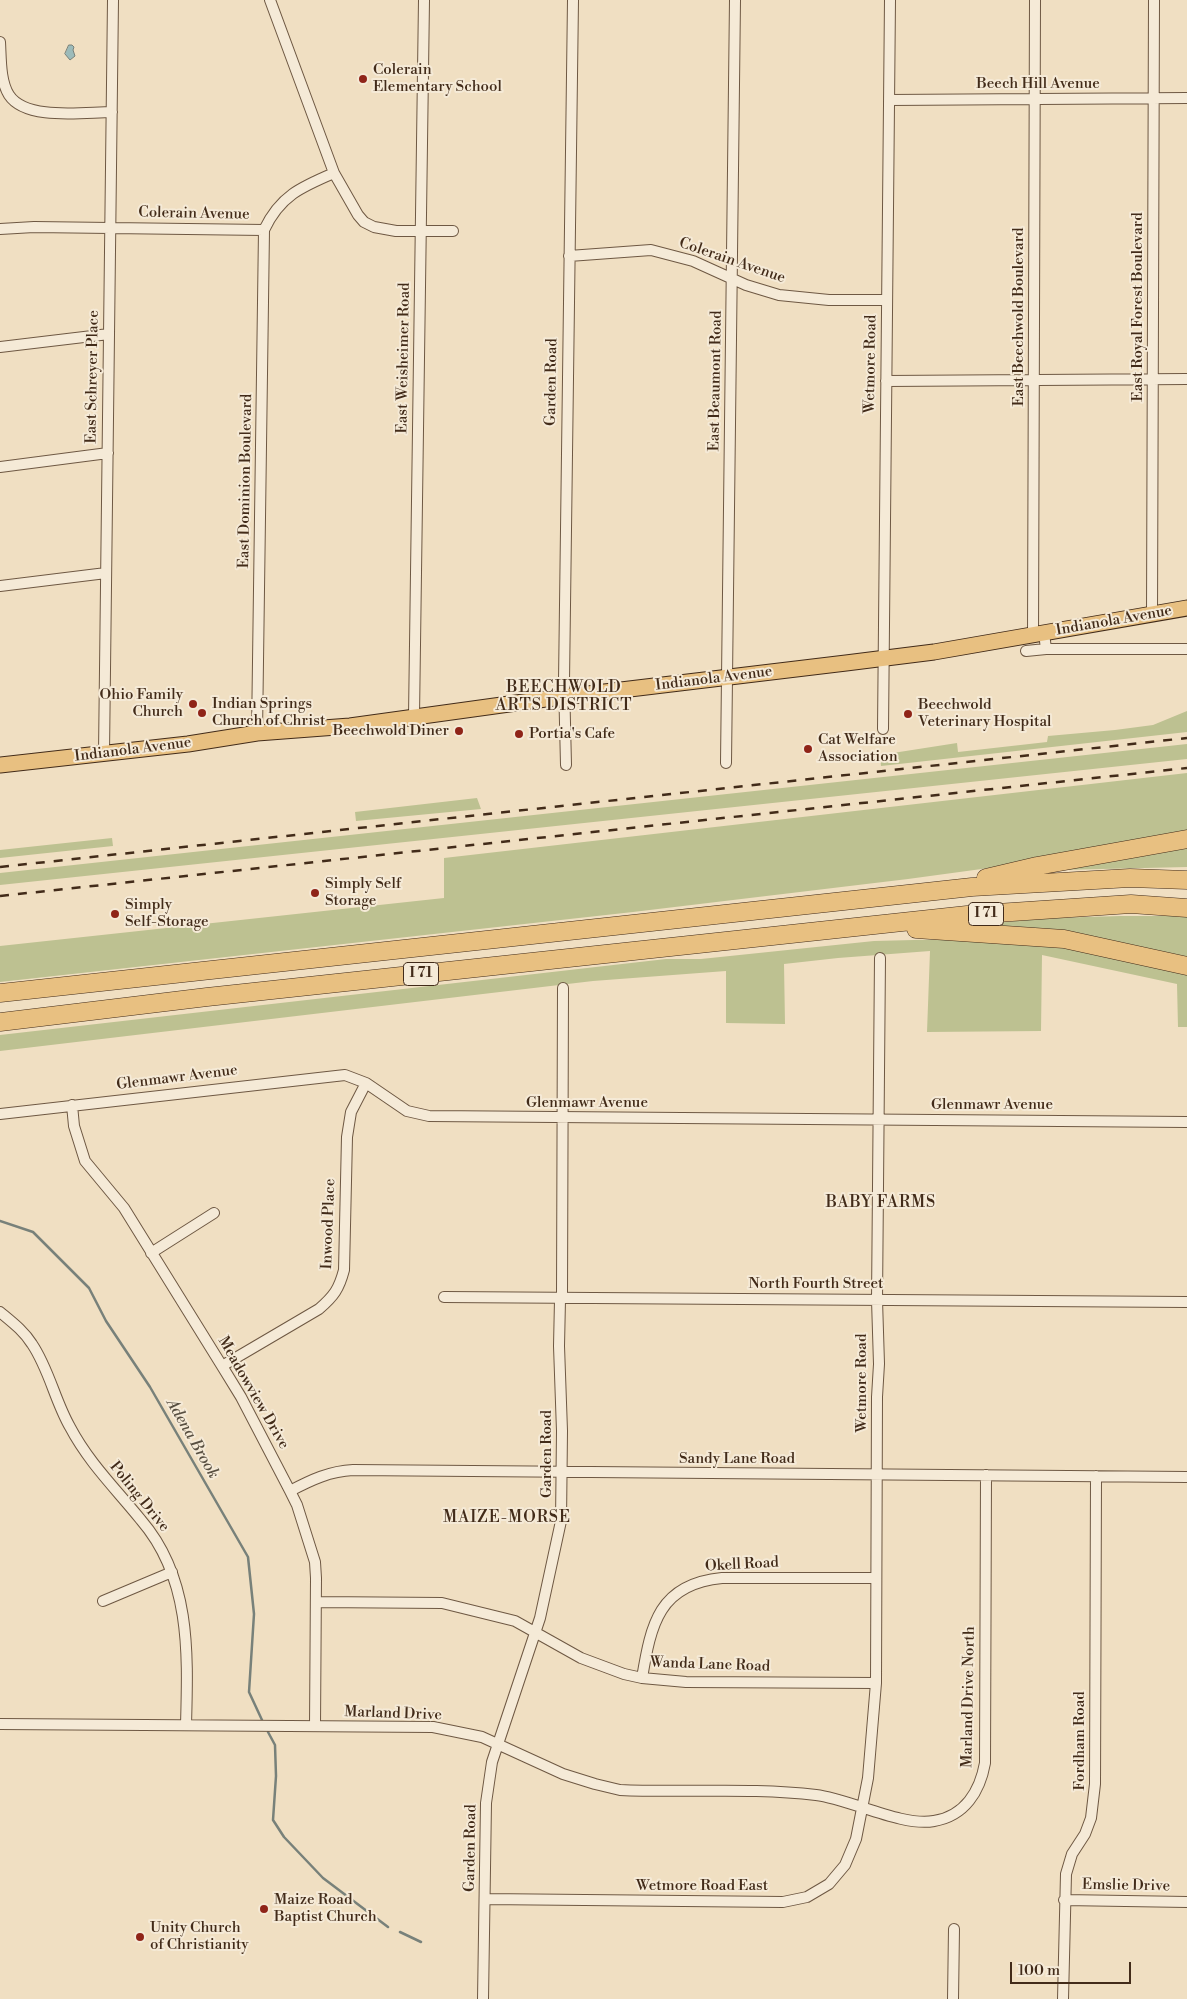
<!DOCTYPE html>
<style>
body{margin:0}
#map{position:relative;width:1187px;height:1999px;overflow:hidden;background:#f0dfc2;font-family:"Libre Bodoni",serif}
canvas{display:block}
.scale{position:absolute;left:1010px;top:1962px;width:121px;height:22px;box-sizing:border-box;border:2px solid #422b19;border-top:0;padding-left:6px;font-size:15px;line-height:18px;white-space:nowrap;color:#422b19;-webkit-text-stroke:4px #f5ead7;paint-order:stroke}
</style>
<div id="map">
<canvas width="1187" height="1999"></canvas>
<div class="scale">100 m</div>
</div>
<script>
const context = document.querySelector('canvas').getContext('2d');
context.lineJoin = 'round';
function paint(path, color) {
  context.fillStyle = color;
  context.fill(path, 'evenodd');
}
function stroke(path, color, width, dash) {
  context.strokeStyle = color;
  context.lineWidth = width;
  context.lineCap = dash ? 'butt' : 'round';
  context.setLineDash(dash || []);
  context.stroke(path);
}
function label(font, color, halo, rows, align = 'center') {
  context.font = font + ' "Libre Bodoni",serif';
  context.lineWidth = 4;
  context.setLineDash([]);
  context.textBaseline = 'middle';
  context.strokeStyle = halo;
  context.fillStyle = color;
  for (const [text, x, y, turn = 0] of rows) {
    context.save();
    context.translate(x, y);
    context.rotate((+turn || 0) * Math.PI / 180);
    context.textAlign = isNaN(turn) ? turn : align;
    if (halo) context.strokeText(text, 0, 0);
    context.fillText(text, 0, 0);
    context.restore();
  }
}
paint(new Path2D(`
 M 1187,711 L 1187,732 L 881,766 L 880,755 L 957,743 L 958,752 L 1047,742 L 1048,736 L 1115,730 L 1153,725 Z
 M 1187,744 L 1187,759 L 0,885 L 0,873 Z
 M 1187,773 L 1187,832 L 1011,865 L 908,879 L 633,912 L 0,982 L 0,946 L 444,898 L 444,858 Z
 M 477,798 L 481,809 L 356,821 L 355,812 Z
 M 112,838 L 113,846 L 0,858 L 0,850 Z
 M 1187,845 L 1187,867 L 1060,870 Z
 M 1121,916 L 1187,916 L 1187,960 L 970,925 L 1051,918 Z
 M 954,939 L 1075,946 L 1141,960 L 1187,975 L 1187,1027 L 1178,1027 L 1177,984 L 1042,955 L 1041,1031 L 927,1032 L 930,951 L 838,958 L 784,964 L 785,1024 L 726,1023 L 726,971 L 593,981 L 0,1051 L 0,1035 L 666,959 L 701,959 L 874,941 Z`), '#bdc191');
const water = new Path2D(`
 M 69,45 L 72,45 L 74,47 L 73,50 L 75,56 L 70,60 L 65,54 Z`);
paint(water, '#9cbbba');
stroke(water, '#78817a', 1);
stroke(new Path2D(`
 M 0,1221 L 33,1232 L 89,1288 L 106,1321 L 150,1387 L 248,1557 L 254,1614 L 249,1692 L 262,1720
 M 268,1732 L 275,1745 L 276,1776 L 273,1820 L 284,1837 L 323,1878 L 388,1927
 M 400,1932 L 421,1942`), '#78817a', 2.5);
const minor = new Path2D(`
 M 270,0 L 334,173 L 358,215 L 364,222 L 374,227 L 396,231 L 453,231
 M 0,42 C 1,58 0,81 9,95 C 26,121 84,112 112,112
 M 889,100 L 1187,98
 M 0,229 L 34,227 L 264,230
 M 569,256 L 651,250 L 693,261 L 746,285 L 779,295 L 829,300 L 887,300
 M 0,347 L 109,334
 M 886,381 L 1187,379
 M 0,467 L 108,453
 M 0,586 L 106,573
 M 1152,613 L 1154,0
 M 1044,633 L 1046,649 L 1187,649
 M 1033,635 L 1035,0
 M 1026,651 L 1046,649
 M 414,716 L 424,0
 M 883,729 L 890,0
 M 257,733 L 264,230 C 280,196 301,187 334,173
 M 104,753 L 113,0
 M 726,763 L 735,0
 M 566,765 L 564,681 L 573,0
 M 72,1105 L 74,1126 L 85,1161 L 124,1208 L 222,1366 L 241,1397 L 290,1491 L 297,1505 L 315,1562 L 316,1578 L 315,1726
 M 0,1114 L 345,1075 L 366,1083 L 407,1111 L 429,1116 L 1187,1122
 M 151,1253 L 214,1213
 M 444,1297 L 1187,1302
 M 0,1312 C 12,1322 24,1331 32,1344 C 49,1369 55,1401 70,1427 C 89,1463 116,1489 141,1520 C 191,1578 188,1653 186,1725
 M 222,1366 L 319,1309 C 334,1296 339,1289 344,1270 L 347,1137 L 351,1112 L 366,1083
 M 290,1491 C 311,1480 330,1471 353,1470 L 1187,1477
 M 103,1601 L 172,1572
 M 317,1602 L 442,1603 L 515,1621 L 581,1658 L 624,1674 L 642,1678 L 686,1682 L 876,1683
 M 642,1678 C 651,1624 659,1584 722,1578 L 876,1578
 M 0,1724 L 433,1727 L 482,1737 L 563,1774 L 595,1784 L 620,1790 C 685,1793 751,1787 816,1795 C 850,1799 902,1827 934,1821 C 965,1816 980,1791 985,1763 L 986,1475
 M 485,1899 L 783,1902 L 807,1897 L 829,1884 L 845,1865 L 856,1839 L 868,1778 L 876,1683 L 877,1397 L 879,1364 L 877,1300 L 880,958
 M 1064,1900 L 1187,1902
 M 483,1999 L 486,1803 L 492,1762 L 540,1618 L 561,1521 L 562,1431 L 559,1346 L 560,1300 L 562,1294 L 563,988
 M 953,1999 L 954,1929
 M 1063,1999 L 1066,1874 L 1072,1854 L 1085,1834 L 1091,1818 L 1095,1784 L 1096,1476`);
const primary = new Path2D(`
 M 0,765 L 188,744 L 257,733 L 350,726 L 538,700 L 846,663 L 934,652 L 1187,608`);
const motorway = new Path2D(`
 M 986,878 L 1037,866 L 1187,839
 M 916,929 L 1064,939 L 1187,966
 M 0,993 L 972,887 L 1130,878 L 1187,880
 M 0,1022 L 207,997 L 967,915 L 1131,904 L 1187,908`);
stroke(minor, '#6e5843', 12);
stroke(primary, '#422b19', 17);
stroke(motorway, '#422b19', 19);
stroke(minor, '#f5ead7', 10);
stroke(primary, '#e8c081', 15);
stroke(motorway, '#e8c081', 18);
stroke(new Path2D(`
 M 0,867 L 1187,738
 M 0,896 L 1187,768`), '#422b19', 2.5, [9, 9]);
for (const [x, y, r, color] of [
 [363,79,5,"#8f2418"],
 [193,704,5,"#8f2418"],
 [202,713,5,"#8f2418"],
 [908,714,5,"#8f2418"],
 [459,731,5,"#8f2418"],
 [519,734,5,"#8f2418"],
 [808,749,5,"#8f2418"],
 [315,893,5,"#8f2418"],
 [115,914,5,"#8f2418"],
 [264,1909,5,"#8f2418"],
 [140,1937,5,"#8f2418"]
]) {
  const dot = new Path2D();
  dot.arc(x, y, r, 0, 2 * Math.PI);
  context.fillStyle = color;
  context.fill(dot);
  stroke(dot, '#f5ead7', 2);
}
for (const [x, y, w] of [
 [986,914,35],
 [421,974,35]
]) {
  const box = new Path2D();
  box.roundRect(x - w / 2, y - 11.5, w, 23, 4);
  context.fillStyle = '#f5ead7';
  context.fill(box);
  stroke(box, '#422b19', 1);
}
label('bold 14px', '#422b19', null, [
 ["I 71",986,914],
 ["I 71",421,974]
]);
label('15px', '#422b19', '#f5ead7', [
 ["Colerain",373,70],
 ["Elementary School",373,87],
 ["Ohio Family",183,695,"right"],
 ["Church",183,712,"right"],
 ["Indian Springs",212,704],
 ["Church of Christ",212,721],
 ["Beechwold",918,705],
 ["Veterinary Hospital",918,722],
 ["Beechwold Diner",449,731,"right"],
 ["Portia's Cafe",529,734],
 ["Cat Welfare",818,740],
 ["Association",818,757],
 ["Simply Self",325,884],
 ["Storage",325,901],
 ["Simply",125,905],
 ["Self-Storage",125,922],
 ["Maize Road",274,1900],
 ["Baptist Church",274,1917],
 ["Unity Church",150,1928],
 ["of Christianity",150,1945]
], 'left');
label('15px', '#422b19', '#f5ead7', [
 ["Beech Hill Avenue",1038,84],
 ["Colerain Avenue",194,214,1],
 ["Colerain Avenue",732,261,19],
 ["East Royal Forest Boulevard",1138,307,-90],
 ["East Beechwold Boulevard",1019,317,-90],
 ["East Weisheimer Road",404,358,-89],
 ["Wetmore Road",871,364,-89],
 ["East Schreyer Place",93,377,-89],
 ["East Beaumont Road",716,381,-89],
 ["Garden Road",552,382,-89],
 ["East Dominion Boulevard",246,481,-89],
 ["Indianola Avenue",1114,621,-10],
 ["Indianola Avenue",714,679,-7],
 ["Indianola Avenue",133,750,-7],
 ["Glenmawr Avenue",177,1078,-7],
 ["Glenmawr Avenue",587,1103],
 ["Glenmawr Avenue",992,1105],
 ["Inwood Place",329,1224,-88],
 ["North Fourth Street",816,1284],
 ["Wetmore Road",862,1383,-90],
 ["Meadowview Drive",253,1393,60],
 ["Garden Road",547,1454,-90],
 ["Sandy Lane Road",737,1459],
 ["Poling Drive",139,1497,51],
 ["Okell Road",742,1565,-3],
 ["Wanda Lane Road",710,1665,2],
 ["Marland Drive North",969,1697,-89],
 ["Marland Drive",393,1714,2],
 ["Fordham Road",1080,1741,-90],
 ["Garden Road",471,1848,-89],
 ["Wetmore Road East",702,1886],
 ["Emslie Drive",1126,1886,1]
]);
context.letterSpacing = '1px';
label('16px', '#422b19', '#f5ead7', [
 ["BEECHWOLD",564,688],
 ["ARTS DISTRICT",564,706],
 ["BABY FARMS",881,1203],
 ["MAIZE-MORSE",507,1518]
]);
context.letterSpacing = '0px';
label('italic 16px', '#584f41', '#f5ead7', [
 ["Adena Brook",192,1439,60]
]);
</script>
